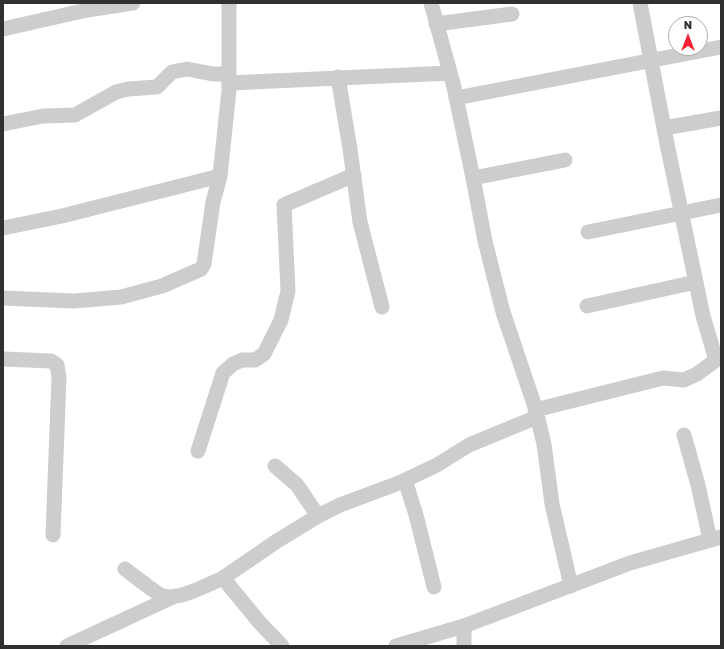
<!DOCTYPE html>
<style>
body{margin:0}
#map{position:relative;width:724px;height:649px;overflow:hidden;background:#fff;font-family:"Golos Text",sans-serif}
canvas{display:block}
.frame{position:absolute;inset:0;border:4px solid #303030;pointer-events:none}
.north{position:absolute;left:668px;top:16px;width:40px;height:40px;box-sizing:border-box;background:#fff;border:1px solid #acacac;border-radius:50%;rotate:0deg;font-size:11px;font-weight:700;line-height:16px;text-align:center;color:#303030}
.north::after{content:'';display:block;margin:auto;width:14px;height:18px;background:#f72330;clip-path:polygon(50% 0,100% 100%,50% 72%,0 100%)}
</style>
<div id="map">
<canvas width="724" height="649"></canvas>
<div class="frame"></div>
<div class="north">N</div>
</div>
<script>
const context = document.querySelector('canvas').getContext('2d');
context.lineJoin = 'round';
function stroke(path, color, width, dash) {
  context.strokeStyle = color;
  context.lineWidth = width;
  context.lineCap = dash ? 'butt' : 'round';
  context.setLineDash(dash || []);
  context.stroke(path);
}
stroke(new Path2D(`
 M 431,3 L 454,87 L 474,183 L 485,241 L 503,312 L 535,407 L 544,444 L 552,504 L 571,586
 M 640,3 L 667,144 L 703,316 L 716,360 L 721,359
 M 436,24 L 512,14
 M 3,29 L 87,10 L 133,3
 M 338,77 L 350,149 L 360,222 L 382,307
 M 229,83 L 450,73
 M 456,98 L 721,47
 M 3,124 L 43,116 L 75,115 L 116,92 L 128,89 L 157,87 L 172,72 L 187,69 L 213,74 L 229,74
 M 664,128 L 721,118
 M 473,178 L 565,160
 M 3,228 L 62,216 L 220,176
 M 588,232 L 721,205
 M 3,298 L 74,301 L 121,297 L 162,286 L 201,269 L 204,264 L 213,202 L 220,176 L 229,90 L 229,3
 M 587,306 L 696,282
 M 3,359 L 51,361 L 57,365 L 59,377 L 53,535
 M 535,410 L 663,378 L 684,380 L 697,374 L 716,360
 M 684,435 L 698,485 L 710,540
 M 198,451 L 223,373 L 233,364 L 242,360 L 255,360 L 264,354 L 281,320 L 288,291 L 284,205 L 354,175
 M 275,466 L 297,485 L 318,516
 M 405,480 L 416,515 L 434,587
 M 125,569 C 132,574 158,595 163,596 C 180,600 207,585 223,578
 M 67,646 L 175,596
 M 282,646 L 260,623 L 223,578 L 277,541 L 318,516 L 340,505 L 399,483 L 437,465 L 469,445 L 537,417
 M 396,646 L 464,626 L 630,563 L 721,537
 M 464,646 L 464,626`), '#cdcdcd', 15);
</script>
